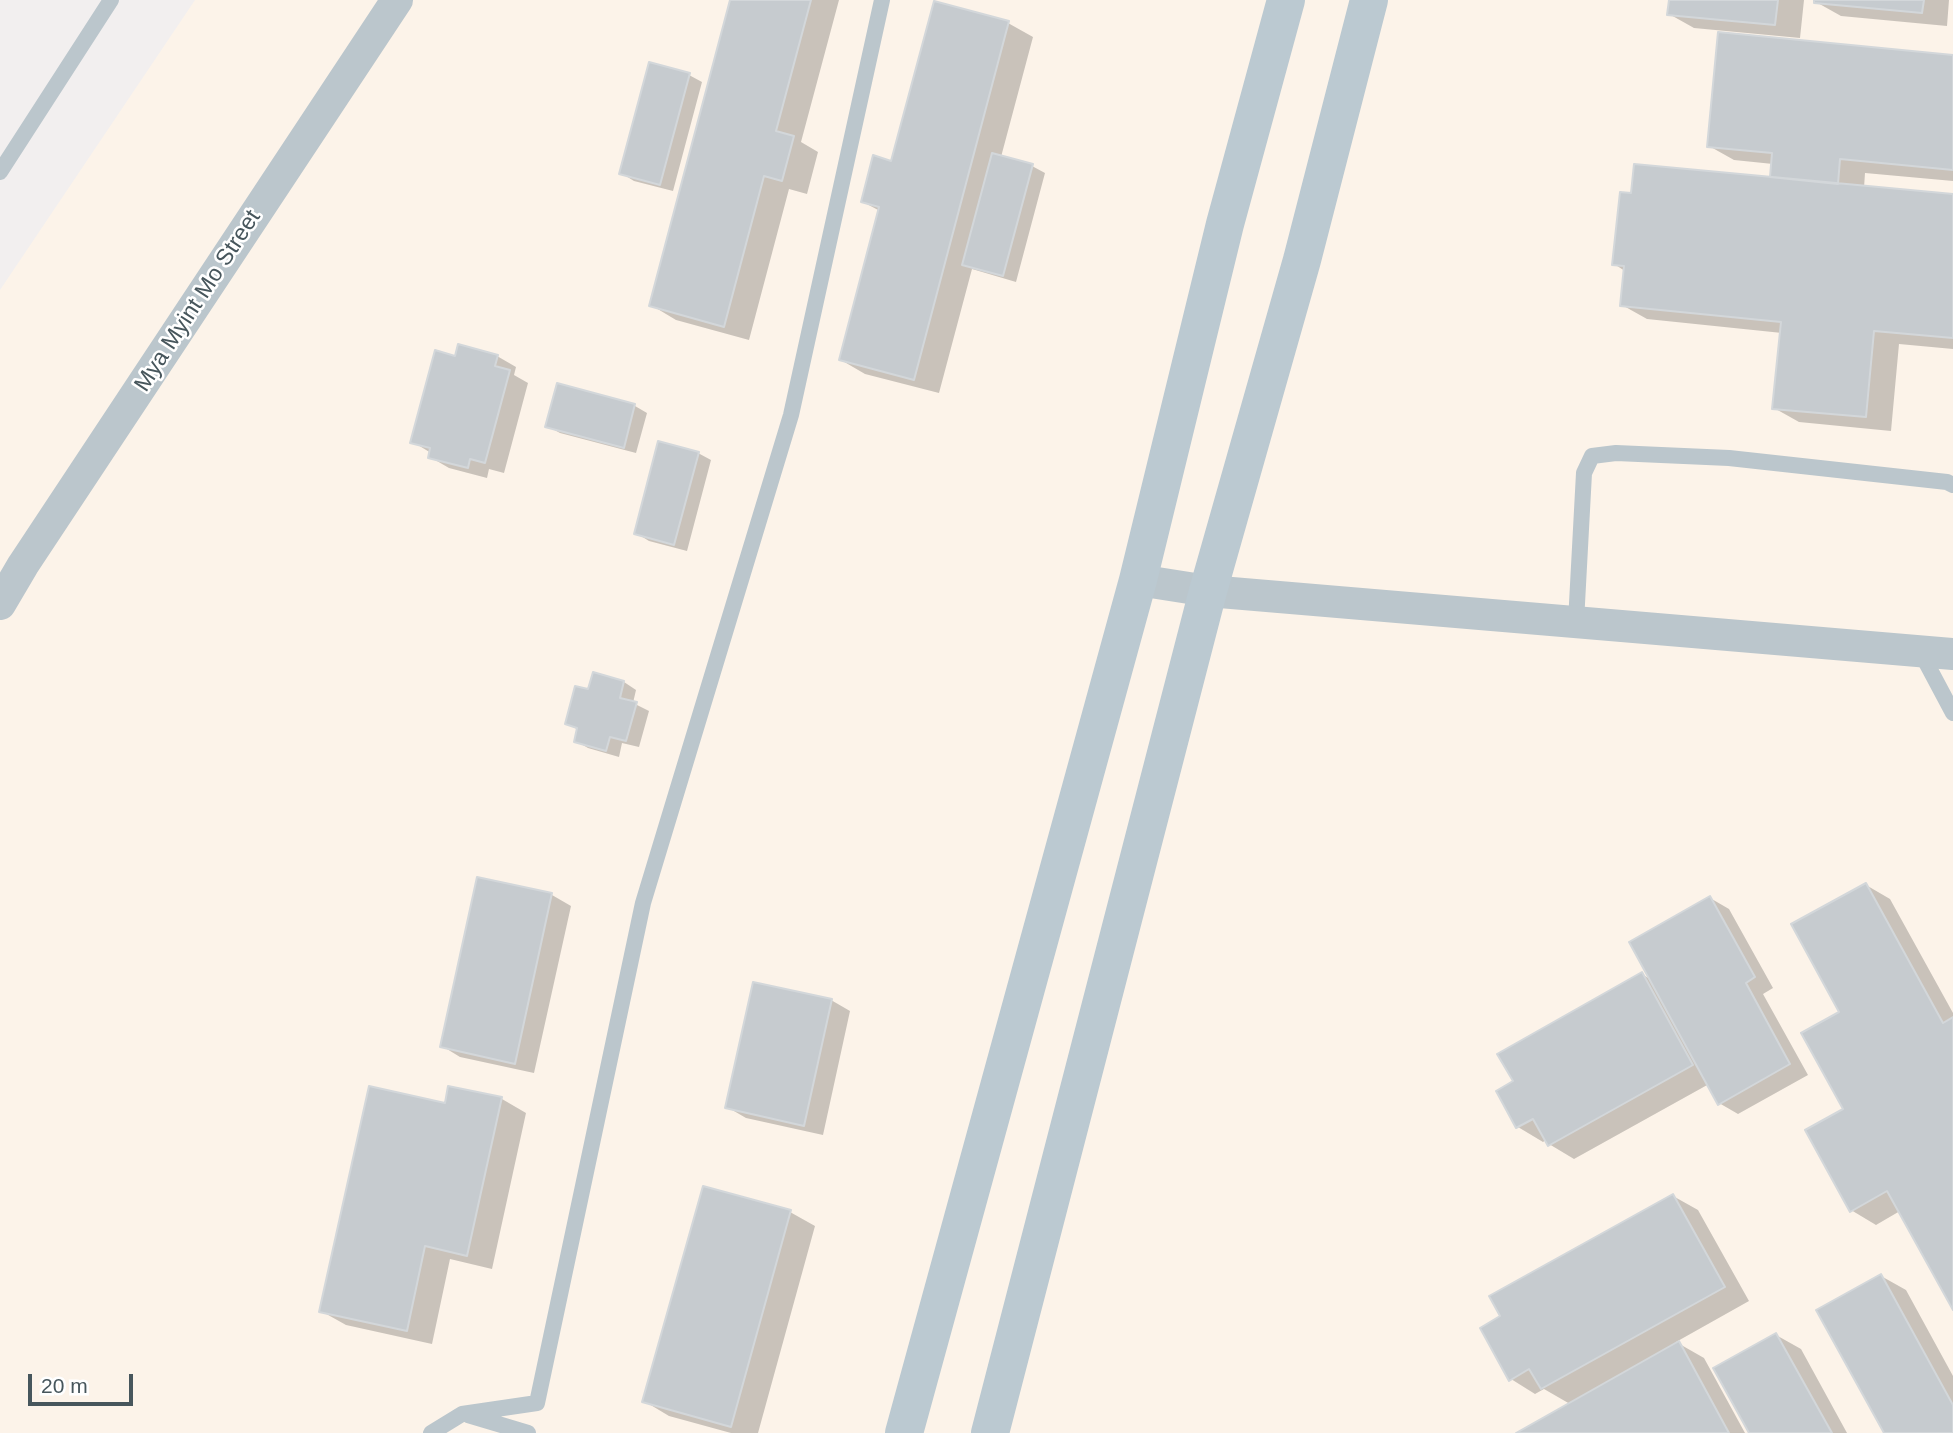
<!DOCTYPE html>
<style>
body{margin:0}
#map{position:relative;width:1953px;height:1433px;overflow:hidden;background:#f2efef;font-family:Arial,sans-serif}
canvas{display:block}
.scale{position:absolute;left:28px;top:1374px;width:105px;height:32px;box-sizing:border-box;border:4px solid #47565c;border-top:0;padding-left:9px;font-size:21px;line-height:24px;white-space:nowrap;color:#47565c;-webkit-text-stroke:5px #fff;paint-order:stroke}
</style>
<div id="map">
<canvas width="1953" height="1433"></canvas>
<div class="scale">20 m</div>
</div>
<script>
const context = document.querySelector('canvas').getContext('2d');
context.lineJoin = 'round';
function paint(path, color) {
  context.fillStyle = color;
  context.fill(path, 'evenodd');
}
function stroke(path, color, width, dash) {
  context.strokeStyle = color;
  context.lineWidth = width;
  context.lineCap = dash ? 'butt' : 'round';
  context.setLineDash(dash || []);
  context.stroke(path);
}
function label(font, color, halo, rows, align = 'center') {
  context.font = font + ' Arial,sans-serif';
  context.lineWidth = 5;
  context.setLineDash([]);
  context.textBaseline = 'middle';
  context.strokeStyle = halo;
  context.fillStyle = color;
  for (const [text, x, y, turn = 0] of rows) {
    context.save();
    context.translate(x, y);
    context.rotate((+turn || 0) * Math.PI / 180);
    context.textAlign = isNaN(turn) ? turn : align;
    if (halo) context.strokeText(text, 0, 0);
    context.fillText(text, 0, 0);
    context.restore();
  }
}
paint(new Path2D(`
 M 195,0 L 1953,0 L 1953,1433 L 0,1433 L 0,290 Z`), '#fcf3e9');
paint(new Path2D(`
 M 732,0 L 839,0 L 801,142 L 818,152 L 807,194 L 789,189 L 749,340 L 676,320 L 651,305 Z
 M 1671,0 L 1804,0 L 1800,38 L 1694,28 L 1669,14 Z
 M 1816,0 L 1949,0 L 1947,26 L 1841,16 L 1816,2 Z
 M 1008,23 L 1033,37 L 1001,157 L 1032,166 L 1045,173 L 1016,282 L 972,269 L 939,393 L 865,374 L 841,360 L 880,211 L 863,202 L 892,163 Z
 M 1953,57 L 1953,181 L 1865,173 L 1864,188 L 1953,196 L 1953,349 L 1899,344 L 1891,431 L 1799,422 L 1774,408 L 1782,333 L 1647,319 L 1622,305 L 1625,271 L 1614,264 L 1632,195 L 1772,179 L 1773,164 L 1734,160 L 1709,146 Z
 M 689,75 L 702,82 L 673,191 L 634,181 L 621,173 Z
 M 497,356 L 516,367 L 514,375 L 528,383 L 504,473 L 489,469 L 487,478 L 449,468 L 430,457 L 431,453 L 413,442 L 456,358 Z
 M 558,386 L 635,406 L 647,413 L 636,453 L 560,433 L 547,426 Z
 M 698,453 L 711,460 L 687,551 L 649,541 L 636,533 Z
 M 594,674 L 624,682 L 636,690 L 633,703 L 649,711 L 639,747 L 622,743 L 619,757 L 588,748 L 576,741 L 579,730 L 567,724 L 589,691 Z
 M 478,879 L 552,895 L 571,906 L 534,1073 L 460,1057 L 442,1046 Z
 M 1866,885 L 1890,899 L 1953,1013 L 1953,1306 L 1900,1211 L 1876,1225 L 1851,1210 L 1841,1013 Z
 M 1710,898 L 1729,909 L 1773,988 L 1763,994 L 1808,1075 L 1738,1114 L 1719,1103 L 1709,1084 L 1574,1159 L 1549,1144 L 1547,1139 L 1543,1142 L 1518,1127 L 1498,1091 L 1515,1082 L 1642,974 L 1651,980 Z
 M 831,1000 L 850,1011 L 823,1135 L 746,1118 L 727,1107 Z
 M 502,1099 L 526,1113 L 492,1269 L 450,1259 L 432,1344 L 346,1325 L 321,1311 L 446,1105 Z
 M 1673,1196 L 1698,1210 L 1749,1301 L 1676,1342 L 1704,1358 L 1745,1433 L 1519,1433 L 1570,1404 L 1544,1389 L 1535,1394 L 1511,1379 Z
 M 790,1212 L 815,1226 L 758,1433 L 731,1433 L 669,1416 L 644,1401 Z
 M 1881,1276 L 1906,1290 L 1953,1376 L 1953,1433 L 1886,1433 Z
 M 1776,1335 L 1801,1349 L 1847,1433 L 1751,1433 Z`), '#0003');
const building = new Path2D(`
 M 730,0 L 811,0 L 776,131 L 794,136 L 782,181 L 764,176 L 724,327 L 649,306 Z
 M 1669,0 L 1778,0 L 1775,25 L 1667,15 Z
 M 1814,0 L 1924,0 L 1922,13 L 1814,3 Z
 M 934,1 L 1009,21 L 914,380 L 839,360 L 879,207 L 861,202 L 873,155 L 891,161 Z
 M 1718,32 L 1953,55 L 1953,170 L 1840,159 L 1838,184 L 1770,177 L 1772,153 L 1707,147 Z
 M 649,62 L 690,73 L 660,185 L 619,174 Z
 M 992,153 L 1033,164 L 1003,276 L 962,265 Z
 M 1634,164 L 1953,194 L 1953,338 L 1874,331 L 1866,417 L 1772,409 L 1781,322 L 1620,306 L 1624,266 L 1612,265 L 1620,192 L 1631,193 Z
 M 458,344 L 498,355 L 495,366 L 510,370 L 485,463 L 470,459 L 468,468 L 428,458 L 430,448 L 410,443 L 435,350 L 455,356 Z
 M 557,383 L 635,404 L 624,448 L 545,427 Z
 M 658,441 L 699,452 L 674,545 L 634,534 Z
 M 593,672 L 624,681 L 620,698 L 637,702 L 626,741 L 610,737 L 606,751 L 574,742 L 577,728 L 565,724 L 575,686 L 588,689 Z
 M 477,877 L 552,893 L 515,1064 L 440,1047 Z
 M 1866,883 L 1943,1023 L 1953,1017 L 1953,1310 L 1887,1191 L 1850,1212 L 1805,1130 L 1843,1109 L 1801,1033 L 1839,1012 L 1791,924 Z
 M 1710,896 L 1755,977 L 1746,983 L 1790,1064 L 1718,1105 L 1629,942 Z
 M 1642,972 L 1693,1065 L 1548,1146 L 1533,1119 L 1516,1128 L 1496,1091 L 1513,1081 L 1497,1054 Z
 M 753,982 L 832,999 L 804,1126 L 725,1108 Z
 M 369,1086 L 445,1103 L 448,1086 L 502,1097 L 467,1256 L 425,1246 L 407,1331 L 319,1312 Z
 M 703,1186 L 791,1210 L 731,1427 L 642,1402 Z
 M 1673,1194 L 1725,1287 L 1541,1389 L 1529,1369 L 1509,1381 L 1480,1328 L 1500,1316 L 1489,1296 Z
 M 1881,1274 L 1953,1405 L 1953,1433 L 1884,1433 L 1816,1310 Z
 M 1776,1333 L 1832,1433 L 1749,1433 L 1713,1368 Z
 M 1679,1341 L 1729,1433 L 1516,1433 Z`);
paint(building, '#c6cbcf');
stroke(building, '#d3d7da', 2);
stroke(new Path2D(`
 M 0,172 L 111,0
 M 1576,622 L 1584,473 L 1592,456 L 1616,453 L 1729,458 L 1947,482 L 1953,485
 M 1920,651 L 1953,713
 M 468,1415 L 528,1433
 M 431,1433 L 462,1414 L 537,1403 L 643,903 L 791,415 L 882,0`), '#bbc6cc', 16);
stroke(new Path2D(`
 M 1138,580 L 1208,591 L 1953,654
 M 0,604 L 23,565 L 397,0`), '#bbc6cc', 32);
stroke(new Path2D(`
 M 904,1433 L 1138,580 L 1225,224 L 1286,0
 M 990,1433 L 1208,591 L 1302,260 L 1369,0`), '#bbc9d1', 38);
label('23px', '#47565c', '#fff', [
 ["Mya Myint Mo Street",198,301,-57]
]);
</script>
